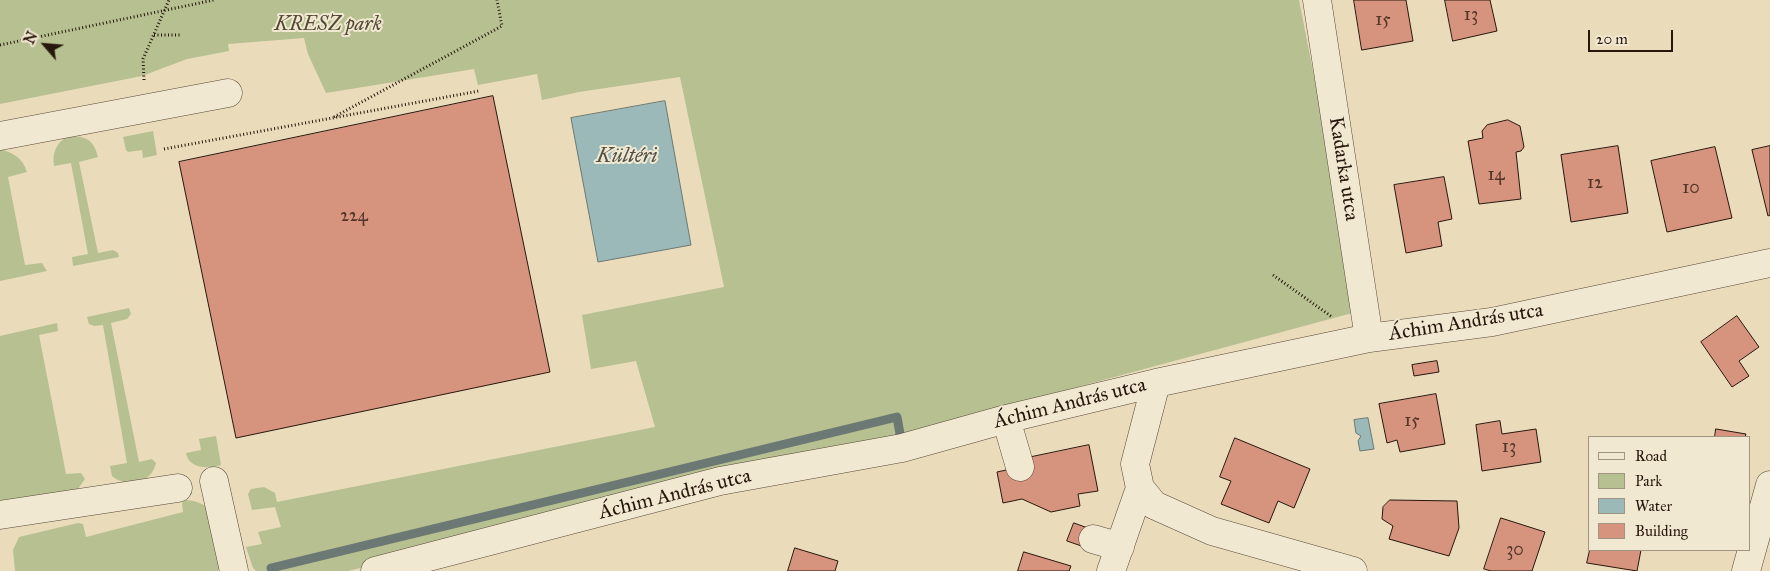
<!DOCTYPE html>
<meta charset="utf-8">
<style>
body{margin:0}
#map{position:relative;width:1770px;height:571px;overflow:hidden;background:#eadbba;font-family:"IM FELL Great Primer",serif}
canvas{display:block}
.legend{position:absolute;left:1588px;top:436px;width:162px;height:115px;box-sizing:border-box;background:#f1e8d2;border:1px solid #a19483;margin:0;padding:6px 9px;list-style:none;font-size:15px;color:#28170c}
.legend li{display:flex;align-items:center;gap:10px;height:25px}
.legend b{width:25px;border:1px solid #a19483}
.north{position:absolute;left:20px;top:20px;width:50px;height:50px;-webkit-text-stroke:4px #f1e8d2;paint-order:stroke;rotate:297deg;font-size:14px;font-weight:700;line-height:20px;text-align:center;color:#28170c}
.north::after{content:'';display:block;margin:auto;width:18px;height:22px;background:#28170c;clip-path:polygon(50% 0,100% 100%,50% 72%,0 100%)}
.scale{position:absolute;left:1588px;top:30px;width:85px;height:22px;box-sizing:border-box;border:2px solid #28170c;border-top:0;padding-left:6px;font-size:15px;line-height:18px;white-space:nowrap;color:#28170c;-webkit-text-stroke:4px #f1e8d2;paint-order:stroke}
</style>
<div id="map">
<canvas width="1770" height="571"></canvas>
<ul class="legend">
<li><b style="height:6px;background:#f1e8d2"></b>Road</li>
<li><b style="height:14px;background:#b6c090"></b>Park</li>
<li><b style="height:14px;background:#9ab9b8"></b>Water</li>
<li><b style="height:14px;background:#d6937e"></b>Building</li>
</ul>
<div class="north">N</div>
<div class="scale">20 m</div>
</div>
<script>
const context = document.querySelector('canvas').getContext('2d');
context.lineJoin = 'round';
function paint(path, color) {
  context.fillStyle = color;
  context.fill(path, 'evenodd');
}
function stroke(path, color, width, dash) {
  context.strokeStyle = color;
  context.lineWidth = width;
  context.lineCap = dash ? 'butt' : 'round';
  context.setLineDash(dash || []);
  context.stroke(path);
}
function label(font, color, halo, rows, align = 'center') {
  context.font = font + ' "IM FELL Great Primer",serif';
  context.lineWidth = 4;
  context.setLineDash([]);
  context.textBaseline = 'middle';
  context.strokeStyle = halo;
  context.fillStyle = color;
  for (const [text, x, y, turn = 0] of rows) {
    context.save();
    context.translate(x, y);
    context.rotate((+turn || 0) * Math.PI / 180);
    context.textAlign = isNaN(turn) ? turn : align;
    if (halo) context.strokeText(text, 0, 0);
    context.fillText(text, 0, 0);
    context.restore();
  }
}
paint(new Path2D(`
 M 0,0 L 1299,0 L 1319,102 L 1356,312 L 784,466 L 348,571 L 256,571 L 253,568 L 246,547 L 262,544 L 258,532 L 281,527 L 275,507 L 252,510 L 248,494 L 251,489 L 264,487 L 275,493 L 277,502 L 655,427 L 636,361 L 591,369 L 582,315 L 724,287 L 680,77 L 579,92 L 542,100 L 537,74 L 478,85 L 474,69 L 326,93 L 308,54 L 304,38 L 228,44 L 229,51 L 187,59 L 142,76 L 0,104 Z
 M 153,131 L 157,155 L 143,158 L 142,150 L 128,152 L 126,150 L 123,137 Z
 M 68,136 C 85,136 94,139 98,157 L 79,162 L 98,253 L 113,250 L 118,253 L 119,257 L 73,266 L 72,257 L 88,254 L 71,163 L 54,166 C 52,153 56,143 68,136 Z
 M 0,149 C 13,153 23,158 27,172 L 8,177 L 25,265 L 42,263 L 47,271 L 0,281 Z
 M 129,308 L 131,314 L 127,319 L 111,323 L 139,462 L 152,459 L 156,463 C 151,484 128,489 112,476 L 110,466 L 127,463 L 103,325 L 94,326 L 89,324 L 87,317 Z
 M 57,323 L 58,331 L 39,335 L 66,474 L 81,473 L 85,479 L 73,496 L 0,502 L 0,336 Z
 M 216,436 L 221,465 C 208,469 189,469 186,453 L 201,450 L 199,439 Z
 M 184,500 C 197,500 205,505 215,513 L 220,567 L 218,571 L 15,571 L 13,550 L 19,537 L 78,523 L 83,524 L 86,537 L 183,512 L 182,504 Z`), '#b6c090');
const water = new Path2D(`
 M 665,101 L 691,245 L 598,262 L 571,118 Z
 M 1368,418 L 1374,449 L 1360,451 L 1358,441 L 1361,436 L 1356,433 L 1354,420 Z`);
paint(water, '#9ab9b8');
stroke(water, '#6c7873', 1);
stroke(new Path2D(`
 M 271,568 L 897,417 L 902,445`), '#6c7873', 9);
const building = new Path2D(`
 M 1354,0 L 1406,0 L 1413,41 L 1362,50 Z
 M 1445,0 L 1490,0 L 1497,31 L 1453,41 Z
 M 493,96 L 550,372 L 236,438 L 179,162 Z
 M 1508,120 L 1520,126 L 1524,147 L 1521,151 L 1516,152 L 1521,199 L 1479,204 L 1468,141 L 1483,138 L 1482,131 L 1487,125 Z
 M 1618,146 L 1628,213 L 1571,222 L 1561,155 Z
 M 1770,146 L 1770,215 L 1768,216 L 1752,150 Z
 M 1715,147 L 1732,218 L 1667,232 L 1651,161 Z
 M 1444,177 L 1452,219 L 1438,222 L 1442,246 L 1406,253 L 1394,185 Z
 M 1737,316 L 1759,347 L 1739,361 L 1749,376 L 1732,387 L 1701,342 Z
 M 1437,361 L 1439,372 L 1414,376 L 1412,365 Z
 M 1436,394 L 1445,444 L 1400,452 L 1397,440 L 1387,443 L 1379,404 Z
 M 1500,421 L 1502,434 L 1536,429 L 1541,462 L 1482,471 L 1476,425 Z
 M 1716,429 L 1746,434 L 1745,437 L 1715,437 Z
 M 1235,438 L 1310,469 L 1294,508 L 1278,501 L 1269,523 L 1221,504 L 1231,481 L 1220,477 Z
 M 1089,445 L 1098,491 L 1078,494 L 1080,506 L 1051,512 L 1022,499 L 1003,503 L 997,472 L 1029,465 L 1027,458 Z
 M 1390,500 L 1457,501 L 1459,528 L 1449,556 L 1389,539 L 1393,526 L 1382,519 L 1383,507 Z
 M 1501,518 L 1545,532 L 1532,571 L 1491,571 L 1484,569 Z
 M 1074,523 L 1096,531 L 1090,549 L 1067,541 Z
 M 795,548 L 838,561 L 835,571 L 788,571 Z
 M 1590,550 L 1641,550 L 1637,571 L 1587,563 Z
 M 1024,552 L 1071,566 L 1069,571 L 1018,571 Z`);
paint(building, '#d6937e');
stroke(building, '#28170c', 1);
const minor = new Path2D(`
 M 1317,0 L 1369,338
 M 0,136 L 228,93
 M 1156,383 L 1135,464 L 1140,488 L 1154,505 L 1212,531 L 1353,571
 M 1006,419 L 1020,467
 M 214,481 L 234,571
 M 0,515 L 178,488
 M 1093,539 L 1120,547
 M 375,571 L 720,481 L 902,448 L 1006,419 L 1156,383 L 1369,338 L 1492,322 L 1770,263
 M 1111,571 L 1140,488
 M 1746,571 L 1770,485`);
stroke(minor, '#584838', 29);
stroke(new Path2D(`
 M 154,35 L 182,35
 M 0,45 L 214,0
 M 144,80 L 143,59 L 169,0
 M 334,117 L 502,26 L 497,0
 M 164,149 L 479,91
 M 1273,275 L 1332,317`), '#28170c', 3, [1, 2.5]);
stroke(minor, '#f1e8d2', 28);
label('18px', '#543628', null, [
 ["13",1471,16],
 ["15",1383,21],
 ["14",1496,176],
 ["12",1595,184],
 ["10",1691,189],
 ["224",354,217],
 ["15",1412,422],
 ["13",1509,448],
 ["30",1515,551]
]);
label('italic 20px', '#534a34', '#f1e8d2', [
 ["KRESZ park",328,25]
]);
label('20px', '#28170c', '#f1e8d2', [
 ["Kadarka utca",1343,169,81],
 ["Áchim András utca",1466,323,-9],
 ["Áchim András utca",1070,404,-14],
 ["Áchim András utca",675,495,-14]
]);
label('italic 21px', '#505048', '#f1e8d2', [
 ["Kültéri",627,157]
]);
</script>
